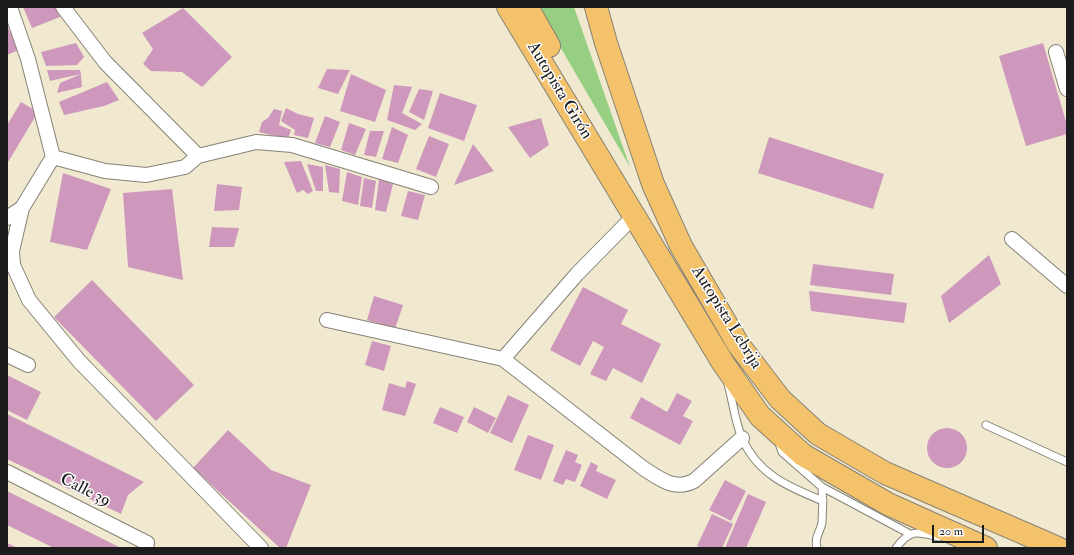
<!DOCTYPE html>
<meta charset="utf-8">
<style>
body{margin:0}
#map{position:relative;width:1074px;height:555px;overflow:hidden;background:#f0e9d0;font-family:"IM FELL Double Pica",serif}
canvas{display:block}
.frame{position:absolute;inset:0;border:8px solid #1c1c1c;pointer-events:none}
.scale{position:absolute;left:932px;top:525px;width:52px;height:18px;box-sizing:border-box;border:2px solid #1c1c1c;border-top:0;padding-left:5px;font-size:12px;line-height:14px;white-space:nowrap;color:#1c1c1c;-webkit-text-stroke:3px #fff;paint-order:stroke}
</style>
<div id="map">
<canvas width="1074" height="555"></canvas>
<div class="frame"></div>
<div class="scale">20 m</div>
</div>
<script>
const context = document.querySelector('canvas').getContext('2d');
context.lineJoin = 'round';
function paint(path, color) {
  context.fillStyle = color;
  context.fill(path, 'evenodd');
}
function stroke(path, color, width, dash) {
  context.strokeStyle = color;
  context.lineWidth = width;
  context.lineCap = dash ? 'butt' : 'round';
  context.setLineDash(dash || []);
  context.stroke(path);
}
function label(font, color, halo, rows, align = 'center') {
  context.font = font + ' "IM FELL Double Pica",serif';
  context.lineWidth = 3;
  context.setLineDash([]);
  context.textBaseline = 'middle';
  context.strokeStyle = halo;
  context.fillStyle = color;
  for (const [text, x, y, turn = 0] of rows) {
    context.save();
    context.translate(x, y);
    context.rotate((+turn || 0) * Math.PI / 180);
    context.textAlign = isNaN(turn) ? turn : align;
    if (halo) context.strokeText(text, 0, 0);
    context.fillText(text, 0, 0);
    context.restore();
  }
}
paint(new Path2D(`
 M 537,7 L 574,7 L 630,167 Z`), '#97cf82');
paint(new Path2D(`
 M 23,7 L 56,7 L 60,17 L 32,28 Z
 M 183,8 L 232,57 L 202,87 L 182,72 L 151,71 L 143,64 L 153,49 L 142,33 Z
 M 7,28 L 8,28 L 19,50 L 7,55 Z
 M 76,43 L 84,57 L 77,65 L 46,66 L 41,52 Z
 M 1043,43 L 1067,125 L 1067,134 L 1026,146 L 999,56 Z
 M 327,69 L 350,70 L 338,94 L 318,88 Z
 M 47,70 L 80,70 L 81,74 L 50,81 Z
 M 81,74 L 82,87 L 57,93 L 60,83 Z
 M 351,74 L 386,90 L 375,122 L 340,111 Z
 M 107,82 L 119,100 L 104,106 L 64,115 L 59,102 Z
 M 394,85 L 412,87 L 402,113 L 422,124 L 415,130 L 387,120 Z
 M 419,89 L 433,91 L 424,120 L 409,112 Z
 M 440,93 L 477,105 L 464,141 L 428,128 Z
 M 21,102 L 38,112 L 7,164 L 7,125 Z
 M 286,108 L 298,114 L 314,118 L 308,138 L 294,135 L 295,130 L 281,121 Z
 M 274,109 L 282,111 L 279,125 L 291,130 L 288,139 L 259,132 L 262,122 L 268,118 Z
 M 325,116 L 340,122 L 330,147 L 315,143 Z
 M 541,118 L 549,145 L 530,158 L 508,127 Z
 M 349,123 L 366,129 L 355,155 L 341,150 Z
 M 392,127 L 408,135 L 398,163 L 382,159 Z
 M 370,131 L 384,131 L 376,157 L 364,155 Z
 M 429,136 L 449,144 L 436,177 L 416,169 Z
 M 769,137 L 884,174 L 873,209 L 758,173 Z
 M 473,144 L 494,171 L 454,185 Z
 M 301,161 L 313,191 L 308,194 L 303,190 L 297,193 L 284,162 Z
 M 307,164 L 323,167 L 323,191 L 316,191 Z
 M 325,165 L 340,169 L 339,193 L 329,192 Z
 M 347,172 L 362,177 L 358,205 L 342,201 Z
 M 63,173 L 111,189 L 87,250 L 50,242 Z
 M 364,178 L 376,181 L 372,208 L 360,206 Z
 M 379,179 L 393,184 L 386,212 L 375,210 Z
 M 217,184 L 242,187 L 239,210 L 214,211 Z
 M 172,189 L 183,280 L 128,267 L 123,193 Z
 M 408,191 L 425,195 L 418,220 L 401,216 Z
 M 212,227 L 239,228 L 234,247 L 209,247 Z
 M 989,255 L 1001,284 L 949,323 L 941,296 Z
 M 813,264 L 894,274 L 891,295 L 810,285 Z
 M 92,280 L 194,385 L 156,421 L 54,317 Z
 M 583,287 L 628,310 L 621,324 L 661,344 L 642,383 L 613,368 L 606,381 L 590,374 L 604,347 L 593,341 L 580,366 L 550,350 Z
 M 809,291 L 907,303 L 904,323 L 811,311 Z
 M 374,296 L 403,305 L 395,329 L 367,320 Z
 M 372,341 L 391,346 L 384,371 L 365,365 Z
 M 7,375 L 41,392 L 27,420 L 7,410 Z
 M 407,381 L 416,384 L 405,416 L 382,410 L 389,383 L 405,388 Z
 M 677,393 L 692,401 L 683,416 L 693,421 L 680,445 L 630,418 L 641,397 L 667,412 Z
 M 508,395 L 529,405 L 512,443 L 490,433 Z
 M 440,407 L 464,417 L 457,433 L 433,423 Z
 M 474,407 L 496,418 L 488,433 L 467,422 Z
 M 7,414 L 144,482 L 128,495 L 121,514 L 7,459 Z
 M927 448a20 20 0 1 1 40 0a20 20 0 1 1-40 0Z
 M 228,430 L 271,470 L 311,485 L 286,548 L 280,548 L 193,468 Z
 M 528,435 L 554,445 L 541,480 L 514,470 Z
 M 566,450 L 578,455 L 575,462 L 582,465 L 575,482 L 566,479 L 563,485 L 553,481 Z
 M 591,462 L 598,466 L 596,471 L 616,480 L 607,499 L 580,486 Z
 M 725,480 L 746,491 L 731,521 L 709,510 Z
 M 7,491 L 121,548 L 54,548 L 7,525 Z
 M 748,494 L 766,502 L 746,548 L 725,548 Z
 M 712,514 L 733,524 L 722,548 L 702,548 L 697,546 Z
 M 7,543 L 18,548 L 7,548 Z`), '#ce98bc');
const lane = new Path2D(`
 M 728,384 C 733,402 735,422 742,438 C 758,475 789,487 823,501
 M 986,425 L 1067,462
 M 779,443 L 782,452 L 822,487 C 823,500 823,511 822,523 C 820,532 814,538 817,548
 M 822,487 L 910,534
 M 896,548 C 911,528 918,532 939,537`);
const street = new Path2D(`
 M 10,7 L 28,59 L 53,157 L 22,208 L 12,251 L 13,265 L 29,300 L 79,361 L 261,548
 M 63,7 L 105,62 L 198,156
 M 1056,52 L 1067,89
 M 53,157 L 105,171 L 146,175 L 185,167 L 198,156 L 256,142 L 292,145 L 431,187
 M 7,218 L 22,208
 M 1012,239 L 1067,286
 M 327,320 L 503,359 L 643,468 C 660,479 674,491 694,481 L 742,438
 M 7,355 L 28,365
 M 503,359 L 577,274 L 635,215
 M 7,472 L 147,543 L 146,548`);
const highway = new Path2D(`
 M 508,7 L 723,363 L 760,416 L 803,455 L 888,504 L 986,548
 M 527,7 L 549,46
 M 596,7 L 606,43 L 653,184 L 681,246 L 738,344 L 780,399 L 818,434 L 885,473 L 1058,548`);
stroke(lane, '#868276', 9);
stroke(street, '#868276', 16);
stroke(highway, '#868276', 24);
stroke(lane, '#fff', 7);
stroke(street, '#fff', 14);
stroke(highway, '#f3c26a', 22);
label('17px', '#1c1c1c', '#fff', [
 ["Autopista Girón",559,91,59],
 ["Autopista Lebrija",726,318,58],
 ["Calle 39",85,491,27]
]);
</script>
